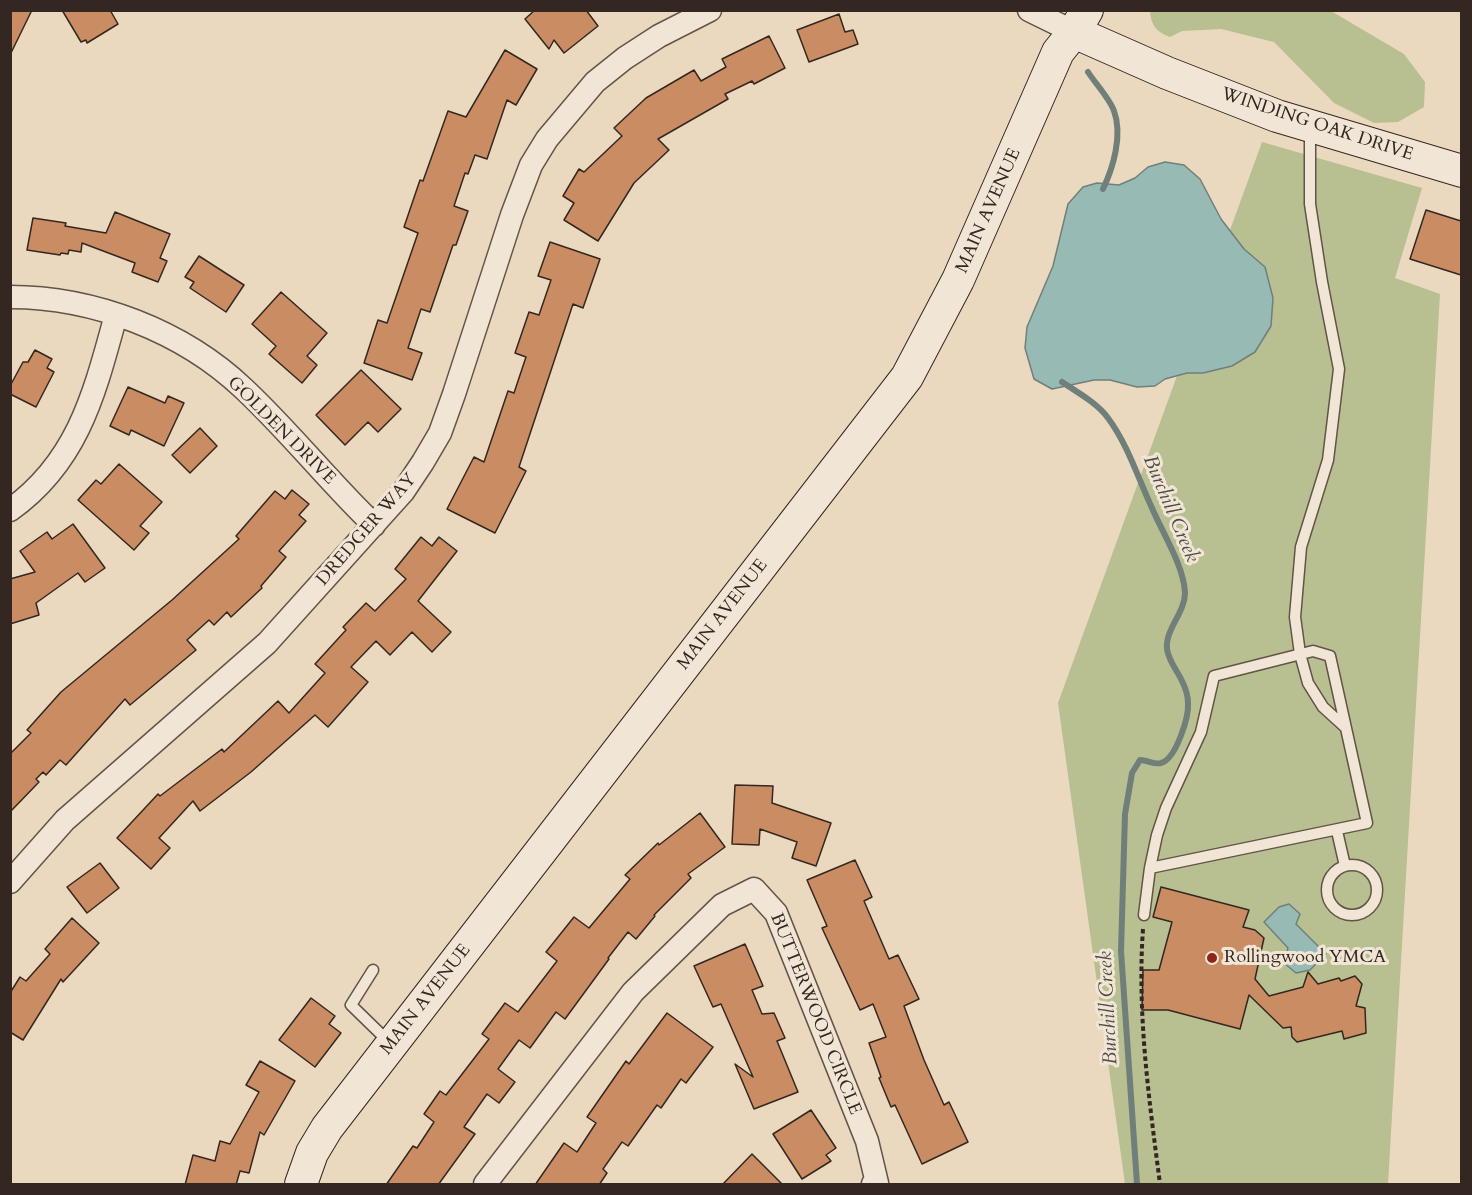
<!DOCTYPE html>
<style>
body{margin:0}
#map{position:relative;width:1472px;height:1195px;overflow:hidden;background:#ead9be;font-family:Cardo,serif}
canvas{display:block}
.frame{position:absolute;inset:0;border:12px solid #342721;pointer-events:none}
</style>
<div id="map">
<canvas width="1472" height="1195"></canvas>
<div class="frame"></div>
</div>
<script>
const context = document.querySelector('canvas').getContext('2d');
context.lineJoin = 'round';
function paint(path, color) {
  context.fillStyle = color;
  context.fill(path, 'evenodd');
}
function stroke(path, color, width, dash) {
  context.strokeStyle = color;
  context.lineWidth = width;
  context.lineCap = dash ? 'butt' : 'round';
  context.setLineDash(dash || []);
  context.stroke(path);
}
function label(font, color, halo, rows, align = 'center') {
  context.font = font + ' Cardo,serif';
  context.lineWidth = 6;
  context.setLineDash([]);
  context.textBaseline = 'middle';
  context.strokeStyle = halo;
  context.fillStyle = color;
  for (const [text, x, y, turn = 0] of rows) {
    context.save();
    context.translate(x, y);
    context.rotate((+turn || 0) * Math.PI / 180);
    context.textAlign = isNaN(turn) ? turn : align;
    if (halo) context.strokeText(text, 0, 0);
    context.fillText(text, 0, 0);
    context.restore();
  }
}
paint(new Path2D(`
 M 1150,11 L 1331,11 L 1404,54 L 1425,82 L 1424,107 L 1398,122 L 1374,123 L 1334,103 L 1274,42 L 1221,29 L 1182,31 L 1170,37 C 1156,32 1151,25 1150,11 Z
 M 1262,142 L 1422,188 L 1395,278 L 1440,294 L 1388,1184 L 1125,1184 L 1058,703 Z`), '#b8bf91');
const water = new Path2D(`
 M 1165,162 L 1184,165 L 1200,179 L 1221,219 L 1244,249 L 1265,267 L 1273,298 L 1271,326 L 1255,352 L 1232,366 L 1203,373 L 1187,373 L 1165,379 L 1155,386 L 1137,387 L 1110,380 L 1094,380 L 1052,389 L 1034,379 L 1025,348 L 1027,327 L 1053,266 L 1068,204 L 1083,187 L 1097,183 L 1119,185 L 1135,178 L 1148,167 Z
 M 1289,904 L 1300,914 L 1296,924 L 1326,954 L 1310,970 L 1296,973 L 1284,963 L 1288,948 L 1264,922 L 1279,907 Z`);
paint(water, '#98bab5');
stroke(water, '#707f7a', 1.5);
stroke(new Path2D(`
 M 1088,72 C 1095,83 1110,99 1114,111 C 1123,135 1113,168 1103,189
 M 1062,382 C 1077,392 1097,403 1108,418 C 1128,445 1138,478 1152,508 C 1162,532 1184,566 1185,593 C 1185,613 1165,629 1167,649 C 1169,662 1177,670 1182,681 C 1185,687 1188,697 1188,703 C 1189,717 1176,759 1161,763 C 1155,765 1147,760 1140,760 L 1132,773 L 1125,814 L 1121,951 L 1137,1184`), '#707f7a', 6);
const building = new Path2D(`
 M 10,10 L 32,10 L 10,55 Z
 M 62,10 L 110,10 L 118,24 L 87,43 L 86,40 L 81,42 Z
 M 535,10 L 586,10 L 598,26 L 564,53 L 554,40 L 549,49 L 525,19 Z
 M 839,14 L 845,32 L 853,30 L 858,44 L 809,62 L 797,30 Z
 M 769,36 L 785,68 L 754,84 L 752,81 L 725,94 L 728,99 L 658,139 L 669,150 L 634,183 L 598,241 L 564,220 L 574,203 L 563,196 L 579,169 L 584,172 L 622,136 L 614,128 L 646,98 L 694,70 L 701,81 L 726,67 L 722,59 Z
 M 505,50 L 537,69 L 516,105 L 507,100 L 487,159 L 475,155 L 468,174 L 465,173 L 454,206 L 468,211 L 456,245 L 453,245 L 430,312 L 421,309 L 408,348 L 422,353 L 412,380 L 364,363 L 378,320 L 387,323 L 418,233 L 404,227 L 420,180 L 423,181 L 448,111 L 466,117 Z
 M 1426,210 L 1461,221 L 1461,275 L 1410,259 Z
 M 115,212 L 170,234 L 160,258 L 167,261 L 158,282 L 132,272 L 135,263 L 82,243 L 81,252 L 69,250 L 68,254 L 61,253 L 60,255 L 27,250 L 33,218 L 66,223 L 65,226 L 106,233 Z
 M 550,242 L 600,259 L 583,308 L 573,304 L 519,467 L 526,471 L 495,533 L 447,509 L 474,457 L 484,462 L 508,391 L 514,393 L 526,357 L 515,353 L 529,312 L 539,315 L 551,280 L 538,276 Z
 M 199,256 L 244,285 L 226,312 L 190,288 L 194,282 L 185,277 Z
 M 281,292 L 327,333 L 307,356 L 317,365 L 302,383 L 269,354 L 276,346 L 252,324 Z
 M 35,350 L 52,359 L 47,368 L 54,372 L 36,407 L 10,394 L 10,386 L 23,362 L 28,362 Z
 M 361,370 L 401,409 L 378,432 L 368,422 L 345,445 L 316,415 Z
 M 128,387 L 165,403 L 168,396 L 184,403 L 164,446 L 131,430 L 129,435 L 110,426 Z
 M 200,428 L 217,446 L 190,473 L 172,455 Z
 M 119,464 L 162,502 L 140,526 L 149,533 L 134,550 L 78,500 L 96,480 L 101,484 Z
 M 292,490 L 309,504 L 299,515 L 306,521 L 279,551 L 286,557 L 261,586 L 262,588 L 231,617 L 227,612 L 214,625 L 209,620 L 187,640 L 196,650 L 130,705 L 125,699 L 66,765 L 60,760 L 46,775 L 43,772 L 36,779 L 39,782 L 10,812 L 10,754 L 31,733 L 27,730 L 61,692 L 172,600 L 239,539 L 236,536 L 275,491 L 285,499 Z
 M 73,524 L 105,568 L 85,582 L 78,573 L 36,603 L 39,615 L 10,624 L 10,579 L 35,572 L 20,551 L 47,532 L 52,539 Z
 M 421,537 L 432,546 L 439,537 L 457,551 L 418,601 L 451,632 L 432,652 L 412,632 L 390,655 L 376,641 L 351,667 L 368,682 L 328,727 L 315,715 L 251,772 L 200,811 L 193,801 L 159,838 L 170,848 L 151,869 L 117,838 L 158,794 L 160,796 L 222,749 L 224,752 L 278,701 L 289,713 L 325,673 L 315,664 L 346,630 L 343,627 L 366,603 L 375,611 L 406,579 L 395,569 Z
 M 735,785 L 773,786 L 772,803 L 831,823 L 816,866 L 792,858 L 797,842 L 760,829 L 759,845 L 732,844 Z
 M 700,813 L 725,847 L 688,874 L 691,878 L 654,915 L 655,916 L 636,939 L 628,932 L 608,958 L 609,959 L 565,1019 L 556,1012 L 530,1048 L 519,1040 L 498,1069 L 515,1082 L 499,1103 L 487,1094 L 464,1127 L 475,1134 L 438,1185 L 386,1185 L 413,1146 L 417,1148 L 434,1122 L 424,1114 L 440,1091 L 446,1095 L 489,1039 L 482,1034 L 505,1003 L 518,1012 L 557,961 L 546,952 L 574,917 L 589,928 L 630,879 L 625,875 L 658,843 L 659,845 Z
 M 855,860 L 872,897 L 864,901 L 889,959 L 898,955 L 919,999 L 904,1006 L 924,1060 L 944,1105 L 949,1102 L 968,1142 L 922,1164 L 895,1105 L 891,1107 L 879,1078 L 881,1077 L 869,1043 L 886,1037 L 873,1004 L 860,1010 L 822,928 L 827,926 L 807,880 Z
 M 100,863 L 119,888 L 87,913 L 67,887 Z
 M 1161,887 L 1249,910 L 1243,927 L 1255,930 L 1264,938 L 1255,979 L 1269,996 L 1303,987 L 1308,972 L 1318,984 L 1339,978 L 1341,981 L 1355,976 L 1362,984 L 1356,1006 L 1365,1008 L 1366,1033 L 1344,1039 L 1342,1031 L 1297,1042 L 1292,1037 L 1291,1027 L 1283,1028 L 1249,995 L 1240,1029 L 1168,1010 L 1142,1010 L 1143,970 L 1159,970 L 1172,922 L 1153,917 Z
 M 72,918 L 99,943 L 63,982 L 61,979 L 23,1040 L 10,1032 L 10,993 L 20,977 L 26,981 L 50,954 L 45,949 Z
 M 745,944 L 763,986 L 752,990 L 762,1014 L 774,1013 L 785,1038 L 777,1041 L 798,1092 L 754,1109 L 735,1064 L 753,1077 L 721,1004 L 713,1007 L 694,966 Z
 M 311,998 L 335,1016 L 329,1024 L 341,1033 L 315,1067 L 279,1040 Z
 M 667,1013 L 713,1047 L 686,1083 L 681,1079 L 661,1108 L 657,1105 L 628,1146 L 622,1142 L 603,1169 L 607,1173 L 599,1185 L 535,1185 L 564,1143 L 577,1152 L 596,1123 L 587,1117 L 626,1061 L 629,1064 Z
 M 260,1061 L 295,1081 L 264,1135 L 260,1132 L 249,1173 L 240,1171 L 236,1185 L 185,1185 L 193,1155 L 215,1161 L 220,1141 L 230,1144 L 259,1092 L 246,1085 Z
 M 811,1110 L 836,1148 L 826,1155 L 831,1161 L 802,1179 L 773,1134 Z
 M 752,1154 L 783,1185 L 722,1185 Z`);
paint(building, '#ca8c62');
stroke(building, '#342721', 1.5);
const lane = new Path2D(`
 M 1310,130 L 1310,204 L 1322,282 L 1339,369 L 1328,460 L 1301,547 L 1295,617 L 1300,654 L 1308,683 L 1323,707 L 1345,727
 M 1337,831 L 1345,866
 M1327 890a25 25 0 1 1 50 0a25 25 0 1 1-50 0Z
 M 1144,915 L 1150,868 L 1367,823 L 1330,656 L 1313,651 L 1214,676 L 1201,732 L 1166,808 L 1157,835 L 1150,868
 M 373,970 L 351,1005 L 389,1042`);
const street = new Path2D(`
 M 1029,10 L 1074,32
 M 10,297 C 94,297 183,331 244,389 C 290,432 329,482 374,525
 M 10,510 C 79,461 95,391 116,315
 M 10,882 L 65,820 L 267,643 L 403,492 L 423,462 L 440,433 L 454,394 L 512,215 L 531,165 L 547,139 L 595,82 L 625,58 L 659,36 L 710,10
 M 485,1184 L 633,992 L 722,905 L 754,889 L 776,913 L 867,1141 L 877,1183 L 873,1184`);
const secondary = new Path2D(`
 M 1074,32 L 1167,73 L 1277,116 L 1462,171
 M 301,1184 L 312,1153 L 327,1128 L 907,377 L 958,280 L 1058,52 L 1074,32 L 1087,10`);
stroke(lane, '#625448', 13);
stroke(street, '#625448', 25);
stroke(secondary, '#342721', 34);
stroke(new Path2D(`
 M 1143,929 C 1137,1014 1149,1099 1160,1184`), '#342721', 4, [4.5, 3]);
stroke(lane, '#f1e6d5', 10);
stroke(street, '#f1e6d5', 22);
stroke(secondary, '#f1e6d5', 32);
for (const [x, y, r, color] of [
 [1212,958,6,"#8f2418"]
]) {
  const dot = new Path2D();
  dot.arc(x, y, r, 0, 2 * Math.PI);
  context.fillStyle = color;
  context.fill(dot);
  stroke(dot, '#f1e6d5', 2);
}
label('18px', '#342721', '#f1e6d5', [
 ["WINDING OAK DRIVE",1317,125,18],
 ["MAIN AVENUE",989,211,-66],
 ["GOLDEN DRIVE",281,431,45],
 ["DREDGER WAY",367,530,-49],
 ["MAIN AVENUE",723,615,-52],
 ["MAIN AVENUE",426,1000,-52],
 ["BUTTERWOOD CIRCLE",815,1014,68]
]);
label('18px', '#342721', '#f1e6d5', [
 ["Rollingwood YMCA",1224,958]
], 'left');
label('italic 20px', '#4d4c46', '#f1e6d5', [
 ["Burchill Creek",1170,509,67],
 ["Burchill Creek",1109,1008,-93]
]);
</script>
